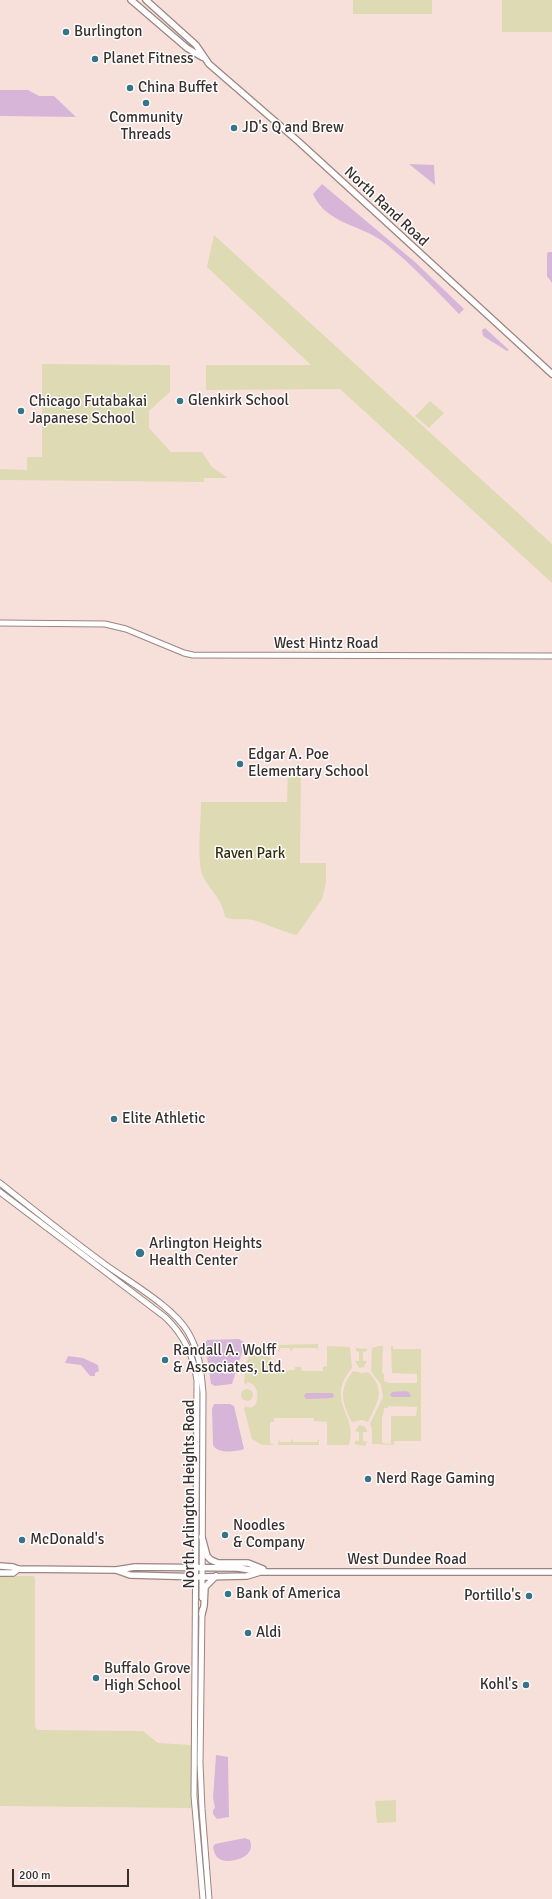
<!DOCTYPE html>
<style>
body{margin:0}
#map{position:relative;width:552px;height:1899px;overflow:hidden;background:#f8e0da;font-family:Signika,sans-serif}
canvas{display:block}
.scale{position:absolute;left:12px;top:1869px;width:117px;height:18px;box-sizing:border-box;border:2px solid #39302e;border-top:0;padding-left:5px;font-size:12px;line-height:14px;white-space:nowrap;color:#39302e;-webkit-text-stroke:3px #fff;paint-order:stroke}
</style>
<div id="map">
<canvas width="552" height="1899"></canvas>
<div class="scale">200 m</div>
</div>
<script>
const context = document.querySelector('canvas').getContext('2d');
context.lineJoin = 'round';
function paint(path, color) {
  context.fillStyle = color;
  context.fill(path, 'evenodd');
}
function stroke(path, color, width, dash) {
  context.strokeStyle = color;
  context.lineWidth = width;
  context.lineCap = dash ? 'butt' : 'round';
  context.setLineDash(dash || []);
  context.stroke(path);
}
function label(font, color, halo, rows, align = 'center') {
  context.font = font + ' Signika,sans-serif';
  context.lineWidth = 3;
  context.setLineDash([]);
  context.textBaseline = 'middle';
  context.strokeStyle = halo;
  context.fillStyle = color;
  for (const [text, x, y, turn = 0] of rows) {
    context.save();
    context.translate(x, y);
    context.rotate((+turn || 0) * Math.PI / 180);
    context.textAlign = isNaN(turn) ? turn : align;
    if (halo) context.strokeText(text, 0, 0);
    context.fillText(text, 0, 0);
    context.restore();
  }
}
paint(new Path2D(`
 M 353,0 L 432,0 L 432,14 L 353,14 Z
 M 502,0 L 552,0 L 552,32 L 502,32 Z
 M 214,235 L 552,544 L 552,583 L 340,389 L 206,390 L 206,365 L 311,365 L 207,267 Z
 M 42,364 L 170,365 L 170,392 L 149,411 L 149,428 L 171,452 L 202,452 L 212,467 L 228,478 L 204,478 L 204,482 L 0,480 L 0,469 L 27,470 L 27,457 L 42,457 Z
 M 430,401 L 444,413 L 429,428 L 415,416 Z
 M 288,770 L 301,774 L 300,863 L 326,863 L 326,883 L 322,899 L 297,935 C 282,932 268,924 253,920 C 244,918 233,921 225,917 C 222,897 209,891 202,874 C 197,858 201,821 201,802 L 287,802 Z
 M 318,1344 L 318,1351 L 317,1348 L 293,1348 L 291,1352 L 290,1348 L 280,1348 L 280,1352 L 278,1351 L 279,1345 Z
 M 262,1345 L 274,1345 L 270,1347 L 271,1368 L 274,1368 L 274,1371 L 295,1370 L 295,1367 L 301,1367 L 302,1371 L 323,1371 L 323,1367 L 327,1366 L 327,1346 L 350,1347 L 352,1368 C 324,1401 359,1415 349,1445 L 327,1445 L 327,1422 L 314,1421 L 314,1418 L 274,1418 L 274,1422 L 270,1422 L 270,1443 L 274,1445 L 262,1445 L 252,1439 L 244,1409 L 245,1406 L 251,1408 L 256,1404 C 259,1395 258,1385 248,1382 L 246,1385 L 244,1382 C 246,1369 246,1348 262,1345 Z
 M 379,1346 L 393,1346 L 393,1349 L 421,1349 L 421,1441 L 394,1441 L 394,1445 L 372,1444 L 372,1429 L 370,1424 L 383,1397 L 381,1385 L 371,1371 L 372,1348 ZM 383,1346 L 391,1346 L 392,1373 L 417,1374 L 417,1383 L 388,1383 L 388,1382 L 384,1381 L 384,1374 L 382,1373 ZM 388,1406 L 417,1407 L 416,1416 L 391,1416 L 391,1444 L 382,1443 L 382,1417 L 383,1416 L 384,1408 L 388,1408 Z
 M 356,1348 L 367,1349 L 367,1351 L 363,1352 L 363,1361 L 367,1361 L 364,1367 L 359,1368 L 355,1361 L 359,1361 L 359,1352 L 356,1351 Z
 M 353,1371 L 362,1373 L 368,1372 C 387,1390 377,1403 368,1422 L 362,1420 L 352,1422 C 341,1402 339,1389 353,1371 Z
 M241 1395a6 6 0 1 1 12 0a6 6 0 1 1-12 0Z
 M 359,1425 L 364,1426 L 367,1430 L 367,1432 L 363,1432 L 363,1441 L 367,1442 L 365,1446 L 355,1444 L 355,1441 L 359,1441 L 359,1432 L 355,1431 Z
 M 279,1438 L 280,1442 L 291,1442 L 292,1438 L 293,1442 L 317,1442 L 319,1439 L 319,1445 L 278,1445 Z
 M 0,1576 L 34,1576 L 35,1579 L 35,1726 L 37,1730 L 143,1731 L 158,1743 L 190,1745 L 192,1747 L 192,1808 L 0,1806 Z
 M 396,1800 L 396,1822 L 377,1823 L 375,1801 Z`), '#dedab4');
paint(new Path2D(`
 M 0,90 L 28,90 L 39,96 L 54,96 L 76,117 L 0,116 Z
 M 409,164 L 434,165 L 435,185 Z
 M 322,184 L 415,262 L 464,309 L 459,314 L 456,311 C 433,287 411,264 385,243 C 361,224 327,225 313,194 Z
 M 549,252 L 552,252 L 552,283 L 547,276 L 547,253 Z
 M 485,328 L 509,350 L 507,351 L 483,336 L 482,330 Z
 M 239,1339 L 245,1343 L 232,1384 L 215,1386 L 211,1384 L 205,1343 L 207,1340 Z
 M 68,1356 L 83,1358 L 98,1365 L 99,1371 L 95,1373 L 95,1376 L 90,1376 L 81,1365 L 65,1363 Z
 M 406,1391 L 409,1392 L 411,1397 L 392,1397 L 390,1395 L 392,1392 Z
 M 307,1393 L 333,1393 L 334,1397 L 331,1398 L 306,1399 L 304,1395 Z
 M 214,1404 L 230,1404 L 234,1406 L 244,1449 C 236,1452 217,1454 213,1445 L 212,1409 Z
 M 216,1755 L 228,1757 L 229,1817 L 217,1819 L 213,1814 L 213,1810 L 215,1808 L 213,1798 Z
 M 245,1838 L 250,1840 C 251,1844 252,1849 249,1852 C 244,1860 225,1864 218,1858 C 215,1856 214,1851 213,1847 L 215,1844 Z`), '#d7b5d8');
const secondary = new Path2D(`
 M 0,623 L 105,624 L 126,629 L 184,653 L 193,655 L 552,656
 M 0,1183 C 35,1211 70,1239 106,1265 C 131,1283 173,1307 188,1332 C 200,1353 201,1370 203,1393 L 202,1598
 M 0,1192 L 165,1317 C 184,1335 194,1356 197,1381 L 194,1796 L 203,1899
 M 202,1610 L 200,1763 L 202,1809 L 209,1899`);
const primary = new Path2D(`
 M 131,0 L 187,48 L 202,57
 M 146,0 L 196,45 L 209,64 L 299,142 L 552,374
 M 202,1537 L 207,1556 L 211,1560 L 218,1563 L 248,1563 L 263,1569
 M 0,1566 L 13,1567 L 18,1569 L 116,1570 L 135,1567 L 238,1568 L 263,1572 L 552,1572
 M 116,1570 L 130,1575 L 202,1577 L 247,1576 L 260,1572
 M 0,1573 L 13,1573 L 18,1569
 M 202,1614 L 204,1606 L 205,1587 L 216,1576`);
stroke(secondary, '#9b8580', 7);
stroke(primary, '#9b8580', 8);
stroke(secondary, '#fff', 5);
stroke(primary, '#fff', 5.5);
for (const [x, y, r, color] of [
 [66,32,4,"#357489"],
 [95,59,4,"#357489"],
 [130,88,4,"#357489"],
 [146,103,4,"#357489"],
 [234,128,4,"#357489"],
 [180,401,4,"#357489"],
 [21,411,4,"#357489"],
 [240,764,4,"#357489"],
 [114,1119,4,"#357489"],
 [140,1253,5,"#357489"],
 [165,1360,4,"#357489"],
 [368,1479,4,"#357489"],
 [225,1535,4,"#357489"],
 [22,1540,4,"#357489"],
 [228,1594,4,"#357489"],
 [529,1596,4,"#357489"],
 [248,1633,4,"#357489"],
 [96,1678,4,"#357489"],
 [526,1685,4,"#357489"]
]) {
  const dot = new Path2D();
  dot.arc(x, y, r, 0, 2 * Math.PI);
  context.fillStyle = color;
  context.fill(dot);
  stroke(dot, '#fff', 1.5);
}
label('15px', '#39302e', '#fff', [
 ["Burlington",74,32],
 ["Planet Fitness",103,59],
 ["China Buffet",138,88],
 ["Community",146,118,"center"],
 ["Threads",146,135,"center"],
 ["JD's Q and Brew",242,128],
 ["Glenkirk School",188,401],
 ["Chicago Futabakai",29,402],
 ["Japanese School",29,419],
 ["Edgar A. Poe",248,755],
 ["Elementary School",248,772],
 ["Elite Athletic",122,1119],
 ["Arlington Heights",149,1244],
 ["Health Center",149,1261],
 ["Randall A. Wolff",173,1351],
 ["& Associates, Ltd.",173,1368],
 ["Nerd Rage Gaming",376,1479],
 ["Noodles",233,1526],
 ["& Company",233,1543],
 ["McDonald's",30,1540],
 ["Bank of America",236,1594],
 ["Portillo's",521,1596,"right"],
 ["Aldi",256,1633],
 ["Buffalo Grove",104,1669],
 ["High School",104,1686],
 ["Kohl's",518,1685,"right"]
], 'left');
label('15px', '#39302e', '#fff', [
 ["North Rand Road",386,207,43],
 ["West Hintz Road",326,644],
 ["North Arlington Heights Road",190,1494,-90],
 ["West Dundee Road",407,1560]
]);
label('15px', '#332e08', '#fff', [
 ["Raven Park",250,854]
]);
</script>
